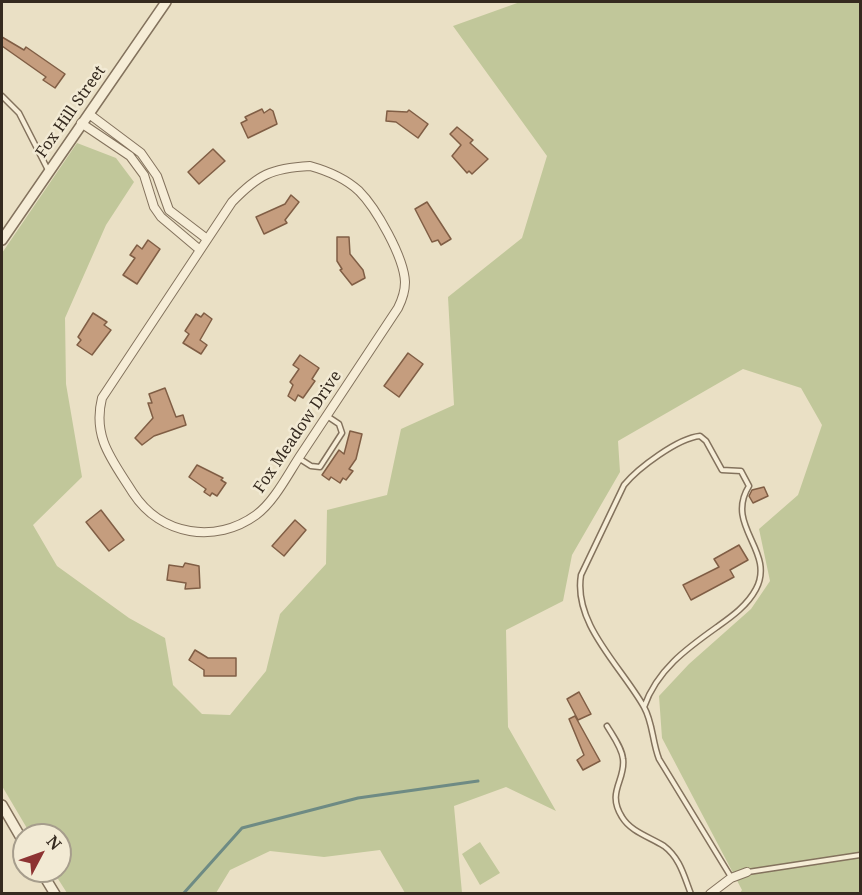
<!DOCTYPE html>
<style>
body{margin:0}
#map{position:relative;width:862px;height:895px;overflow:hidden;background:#eae0c5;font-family:"Noto Serif",serif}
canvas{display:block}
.frame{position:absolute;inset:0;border:3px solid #352a1f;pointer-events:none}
.north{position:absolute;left:12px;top:823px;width:60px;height:60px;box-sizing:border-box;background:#f2ead4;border:2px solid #a69d8c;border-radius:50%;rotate:49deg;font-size:16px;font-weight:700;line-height:24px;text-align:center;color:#352a1f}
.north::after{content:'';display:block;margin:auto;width:21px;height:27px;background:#8d3332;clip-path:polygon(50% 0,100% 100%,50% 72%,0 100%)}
</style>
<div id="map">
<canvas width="862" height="895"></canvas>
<div class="frame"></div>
<div class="north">N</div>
</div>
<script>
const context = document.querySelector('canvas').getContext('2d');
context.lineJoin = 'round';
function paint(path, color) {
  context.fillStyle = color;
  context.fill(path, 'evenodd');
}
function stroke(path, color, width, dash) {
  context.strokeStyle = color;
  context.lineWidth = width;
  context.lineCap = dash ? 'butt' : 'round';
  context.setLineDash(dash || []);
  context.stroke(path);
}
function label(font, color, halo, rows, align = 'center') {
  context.font = font + ' "Noto Serif",serif';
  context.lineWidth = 5;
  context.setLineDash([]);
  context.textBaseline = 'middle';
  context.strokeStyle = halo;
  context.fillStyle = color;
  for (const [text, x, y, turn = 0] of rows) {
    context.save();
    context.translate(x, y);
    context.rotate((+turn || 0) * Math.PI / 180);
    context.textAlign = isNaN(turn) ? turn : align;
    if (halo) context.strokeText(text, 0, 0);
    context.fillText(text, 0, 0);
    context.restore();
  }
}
paint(new Path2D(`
 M 520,2 L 860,2 L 860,893 L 740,893 L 742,890 L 662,738 L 659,696 L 689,664 L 751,609 L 770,581 L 759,529 L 798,495 L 822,425 L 801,388 L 743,369 L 618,441 L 620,472 L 572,555 L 563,601 L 506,630 L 508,727 L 556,811 L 506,787 L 454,806 L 462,893 L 405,893 L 380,850 L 324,857 L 270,851 L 230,870 L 216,893 L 67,893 L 53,871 L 60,871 L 60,835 L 31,835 L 2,786 L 2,253 L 77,143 L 116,158 L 134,182 L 106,225 L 65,318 L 66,384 L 82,477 L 33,525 L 57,566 L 129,618 L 165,638 L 173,685 L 202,714 L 230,715 L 266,671 L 280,614 L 326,564 L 327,510 L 387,495 L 401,429 L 454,405 L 448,297 L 522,238 L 547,156 L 453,26 Z
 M 480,842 L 500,873 L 480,885 L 462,854 Z`), '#c1c79a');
stroke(new Path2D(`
 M 183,894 L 242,828 L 358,798 L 478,781`), '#6e8b84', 3);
const building = new Path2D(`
 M 2,37 L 24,50 L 26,47 L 65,74 L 55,88 L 43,80 L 46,77 L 2,46 Z
 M 262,109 L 264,113 L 270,109 L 273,111 L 277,124 L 248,138 L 241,123 L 247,120 L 245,117 Z
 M 409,110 L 428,124 L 418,138 L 396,122 L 386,121 L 387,111 L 407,112 Z
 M 457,127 L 473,140 L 470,143 L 488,159 L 472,174 L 469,171 L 467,173 L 452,156 L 461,145 L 450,134 Z
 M 213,149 L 225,161 L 199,184 L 188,172 Z
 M 291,195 L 299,202 L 285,220 L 287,223 L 264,234 L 256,217 L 285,204 Z
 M 427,202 L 451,239 L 441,245 L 438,240 L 432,242 L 415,209 Z
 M 337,237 L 349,237 L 350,254 L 363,270 L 365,278 L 352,285 L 340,270 L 342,269 L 337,261 Z
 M 148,240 L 160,249 L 137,284 L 123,275 L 135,258 L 130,255 L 137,245 L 142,249 Z
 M 93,313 L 107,322 L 104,325 L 111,330 L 92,355 L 77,345 L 81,340 L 78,337 Z
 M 204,313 L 212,319 L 200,340 L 207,345 L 201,354 L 183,343 L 189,334 L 185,331 L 196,314 L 201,317 Z
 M 408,353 L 423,364 L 399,397 L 384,386 Z
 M 300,355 L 319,368 L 312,379 L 315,381 L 303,398 L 298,395 L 295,401 L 288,396 L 293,385 L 290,382 L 299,369 L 293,365 Z
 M 165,388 L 176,417 L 183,415 L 186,425 L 154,436 L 142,445 L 135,438 L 153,418 L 148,403 L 152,403 L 149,394 Z
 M 350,431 L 362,434 L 356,459 L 349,469 L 353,471 L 346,480 L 343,478 L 340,483 L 331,477 L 329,480 L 322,475 L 339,450 L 344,454 Z
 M 197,465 L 223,478 L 221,480 L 226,483 L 217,496 L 212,493 L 210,496 L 204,492 L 206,489 L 189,477 Z
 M 764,487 L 768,496 L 753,503 L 749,496 L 752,490 Z
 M 101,510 L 124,540 L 109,551 L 86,522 Z
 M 295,520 L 306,530 L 284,556 L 272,546 Z
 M 739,545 L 748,560 L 730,570 L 734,577 L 691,600 L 683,585 L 719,567 L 714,559 Z
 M 185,563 L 199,566 L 200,588 L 185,589 L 186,583 L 167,580 L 169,565 L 183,567 Z
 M 195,650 L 208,658 L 236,658 L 236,676 L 204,676 L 204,670 L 189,660 Z
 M 579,692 L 591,714 L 578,720 L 567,699 Z
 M 575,716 L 600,761 L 583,770 L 577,760 L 584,755 L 569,719 Z`);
paint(building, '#c59d7e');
stroke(building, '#805e45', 1.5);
const service = new Path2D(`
 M 2,96 L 19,113 L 48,170
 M 300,459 L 311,466 L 320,467 L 342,433 L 339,424 L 327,416
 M 644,707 C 621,666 573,624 581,575 L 624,485 C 638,468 678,438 700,436 L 706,441 L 722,470 L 741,471 L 749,486 C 724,526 776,551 756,589 C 747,606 731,617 717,627 C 686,649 657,670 644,707 C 653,723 652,741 659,759 L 731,877
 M 607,726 C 613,736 622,748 623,759 C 626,780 606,792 622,817 C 631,832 650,837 664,846 C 680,858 684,876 691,894
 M 748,872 L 860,855`);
const minor = new Path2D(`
 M 89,114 L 141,153 L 157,176 L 169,210 L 207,239
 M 81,123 L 130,156 L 144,175 L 154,207 L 161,217 L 200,250
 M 310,166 C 328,171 345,178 359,191 C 376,208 404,257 405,282 C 405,292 402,300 398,308 C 366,356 334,404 302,453 C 289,472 275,501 256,515 C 216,544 161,536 133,493 C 113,461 92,438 102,398 L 232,202 C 258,175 271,168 310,166 Z
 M 710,894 L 731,878 L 747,872`);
const tertiary = new Path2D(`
 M 2,240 L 166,2
 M 2,805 L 24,843
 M 41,871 L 55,894`);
stroke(service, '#83725d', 7);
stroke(minor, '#83725d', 10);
stroke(tertiary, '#83725d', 12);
stroke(service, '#f6edd7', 4);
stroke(minor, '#f6edd7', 8);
stroke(tertiary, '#f6edd7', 9);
label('16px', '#352a1f', '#f2ead4', [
 ["Fox Hill Street",71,112,-55],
 ["Fox Meadow Drive",298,432,-56]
]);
</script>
